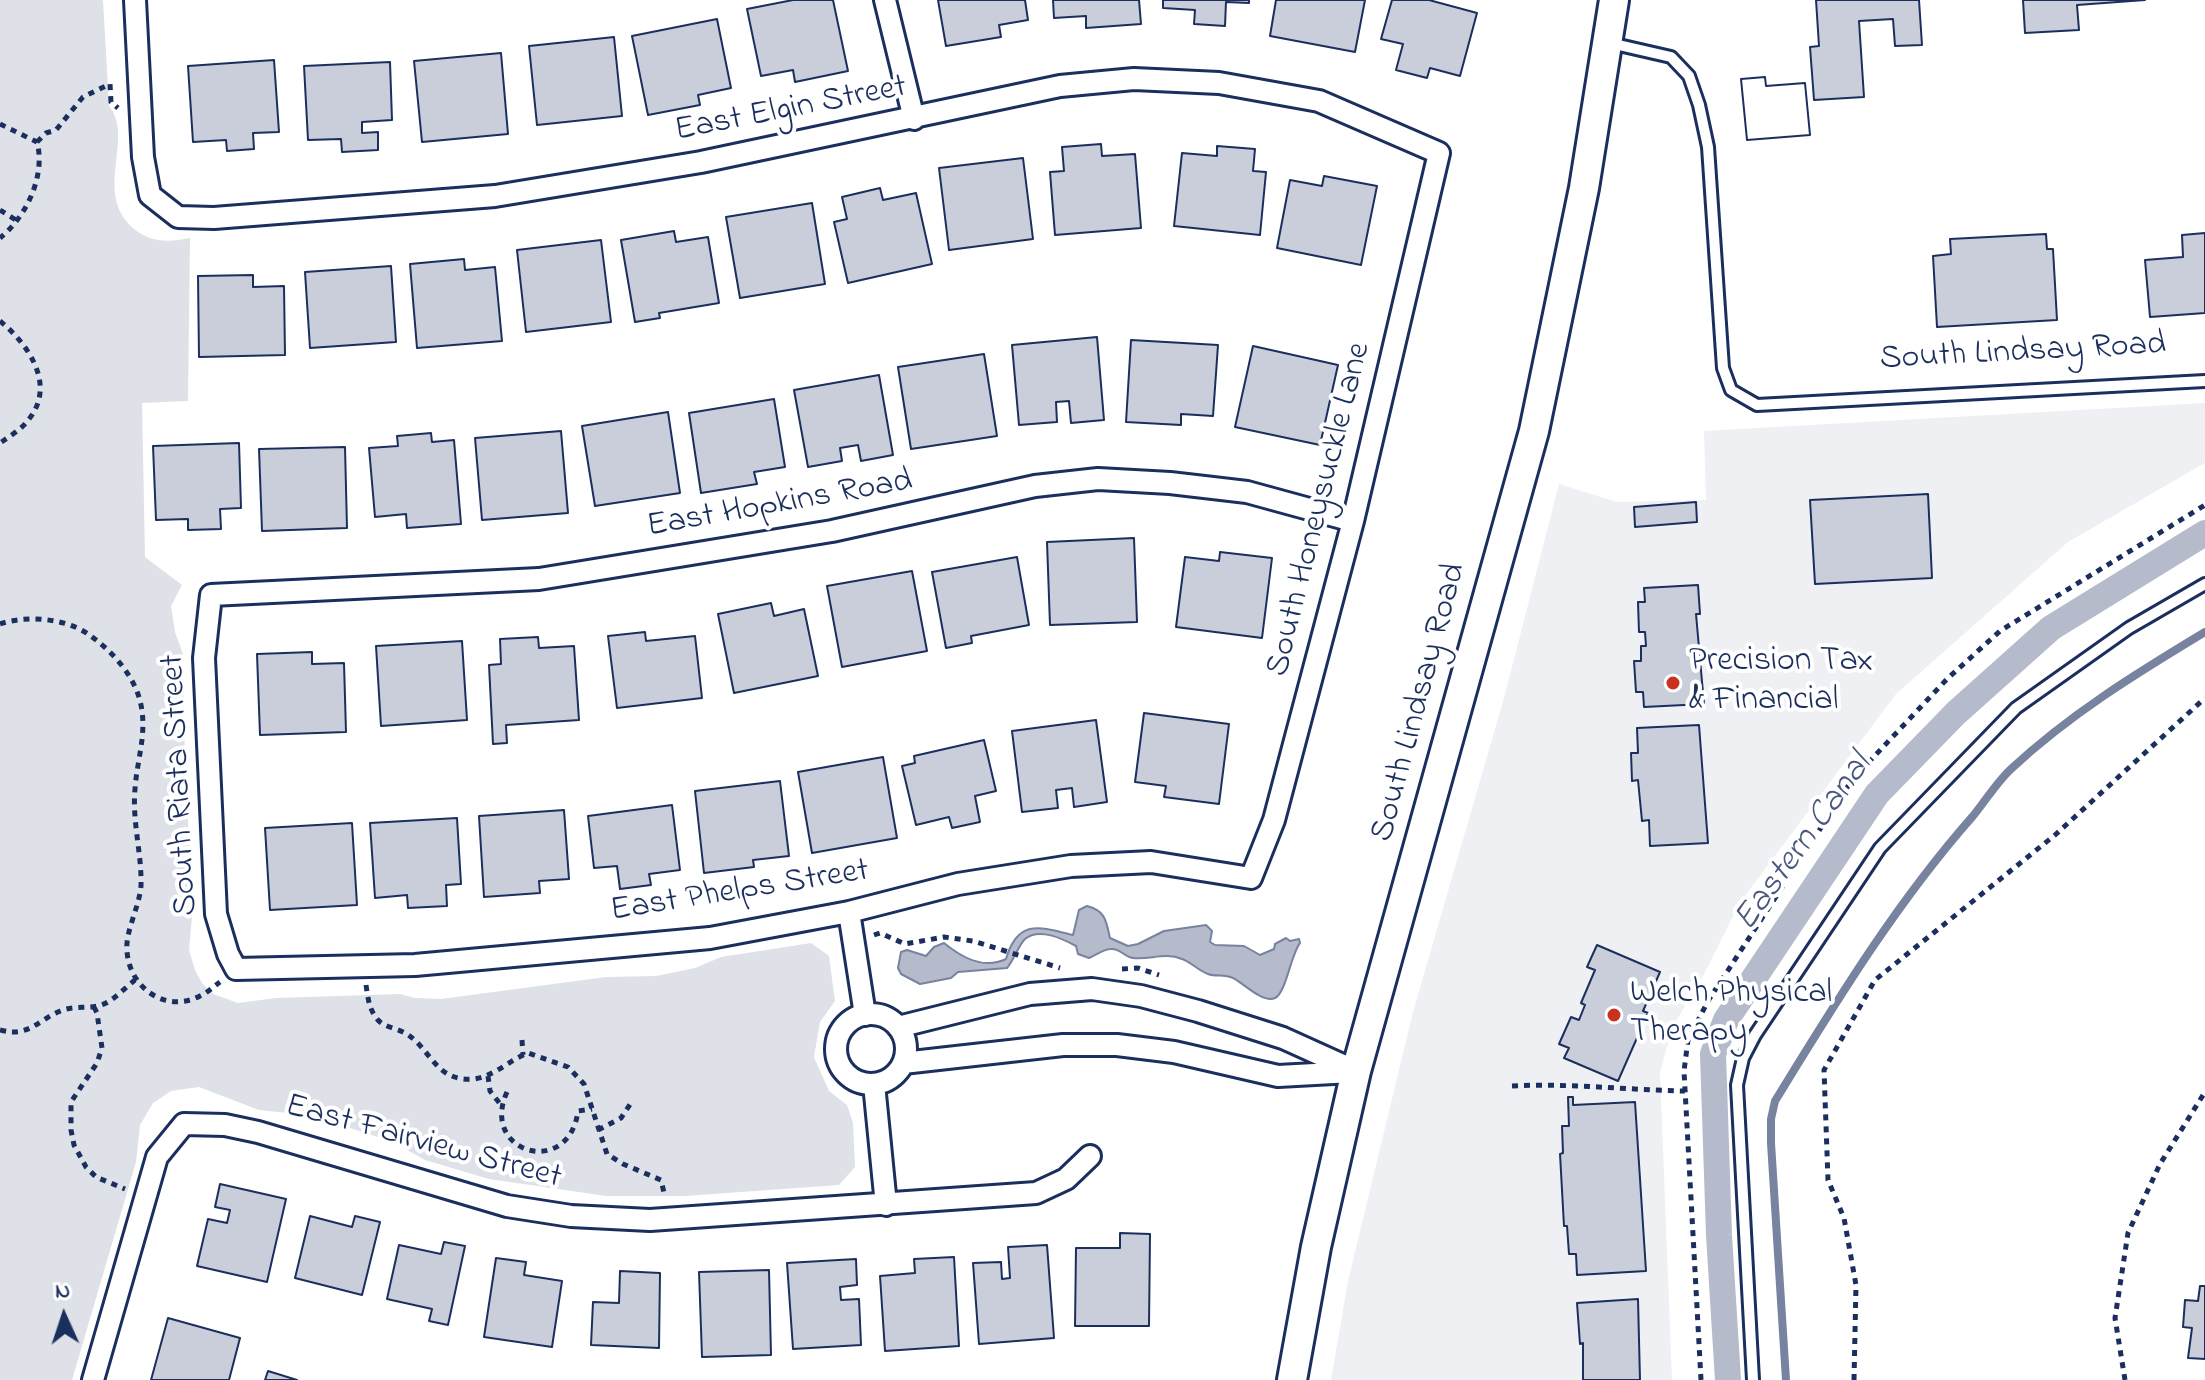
<!DOCTYPE html>
<style>
body{margin:0}
#map{position:relative;width:2205px;height:1380px;overflow:hidden;background:#fff;font-family:"Indie Flower",sans-serif}
canvas{display:block}
.north{position:absolute;left:24px;top:1276px;width:80px;height:80px;-webkit-text-stroke:6px #fff;paint-order:stroke;rotate:357deg;font-size:22px;font-weight:700;line-height:32px;text-align:center;color:#1b2f5e}
.north::after{content:'';display:block;margin:auto;width:28px;height:36px;background:#1b2f5e;clip-path:polygon(50% 0,100% 100%,50% 72%,0 100%)}
</style>
<div id="map">
<canvas width="2205" height="1380"></canvas>
<div class="north">N</div>
</div>
<script>
const context = document.querySelector('canvas').getContext('2d');
context.lineJoin = 'round';
function paint(path, color) {
  context.fillStyle = color;
  context.fill(path, 'evenodd');
}
function stroke(path, color, width, dash) {
  context.strokeStyle = color;
  context.lineWidth = width;
  context.lineCap = dash ? 'butt' : 'round';
  context.setLineDash(dash || []);
  context.stroke(path);
}
function label(font, color, halo, rows, align = 'center') {
  context.font = font + ' "Indie Flower",sans-serif';
  context.lineWidth = 8;
  context.setLineDash([]);
  context.textBaseline = 'middle';
  context.strokeStyle = halo;
  context.fillStyle = color;
  for (const [text, x, y, turn = 0] of rows) {
    context.save();
    context.translate(x, y);
    context.rotate((+turn || 0) * Math.PI / 180);
    context.textAlign = isNaN(turn) ? turn : align;
    if (halo) context.strokeText(text, 0, 0);
    context.fillText(text, 0, 0);
    context.restore();
  }
}
paint(new Path2D(`
 M 2205,403 L 2205,463 L 2068,542 L 1896,694 L 1739,904 L 1702,978 L 1672,1028 L 1660,1072 L 1672,1380 L 1331,1380 L 1348,1281 L 1413,1012 L 1504,698 L 1559,484 L 1617,502 L 1706,500 L 1704,431 Z`), '#eff0f4');
paint(new Path2D(`
 M 0,0 L 103,0 L 109,106 C 136,139 90,196 137,231 C 153,243 171,242 190,238 L 188,401 L 142,403 L 145,557 L 182,585 L 171,606 L 175,632 L 183,654 L 185,771 L 193,905 L 189,950 L 195,970 L 202,983 L 213,994 L 238,1003 L 276,998 L 400,994 L 415,998 L 441,999 L 606,977 L 656,976 L 695,968 L 721,957 L 811,943 L 829,956 L 835,1001 L 820,1022 L 814,1057 L 829,1091 L 847,1105 L 853,1123 L 855,1167 L 839,1185 L 685,1196 L 606,1196 L 489,1179 L 425,1160 L 393,1142 L 347,1127 L 298,1114 L 259,1110 L 199,1087 L 171,1091 L 153,1103 L 140,1125 L 136,1162 L 72,1380 L 0,1380 Z`), '#dee1e7');
const water = new Path2D(`
 M 1087,906 C 1106,911 1106,921 1110,938 L 1128,946 L 1138,944 L 1164,931 L 1206,925 L 1212,931 L 1210,942 L 1215,945 L 1244,946 L 1260,955 L 1274,949 L 1275,944 L 1286,938 L 1290,941 L 1299,939 L 1300,943 C 1291,954 1286,993 1275,998 C 1263,1004 1242,982 1233,978 C 1224,974 1216,977 1208,974 C 1199,971 1191,962 1182,959 C 1165,952 1150,960 1133,958 C 1124,957 1120,948 1111,949 C 1104,949 1096,955 1089,958 L 1078,954 L 1076,946 C 1063,939 1039,927 1025,939 C 1018,946 1014,960 1007,968 L 958,972 L 951,978 L 920,984 L 901,974 L 898,968 L 901,952 L 907,950 L 926,956 L 934,947 L 944,943 C 961,957 983,970 1006,959 C 1018,918 1041,927 1073,935 L 1079,910 Z`);
paint(water, '#b5bbca');
stroke(water, '#77839f', 2);
stroke(new Path2D(`
 M 1786,1380 L 1771,1143 L 1771,1119 L 1775,1101 C 1836,1002 1896,903 1973,816 C 1986,800 1997,782 2011,769 C 2070,714 2137,673 2205,632`), '#77839f', 8);
stroke(new Path2D(`
 M 1728,1380 L 1719,1235 L 1713,1054 L 1726,1020 L 1877,794 L 1956,713 L 2051,628 L 2205,533`), '#b5bbca', 26);
const building = new Path2D(`
 M 793,0 L 833,0 L 848,71 L 795,82 L 793,70 L 761,76 L 747,9 Z
 M 938,0 L 1025,0 L 1028,20 L 999,25 L 1001,37 L 946,46 Z
 M 1053,0 L 1139,0 L 1141,24 L 1086,28 L 1086,16 L 1054,18 Z
 M 1163,0 L 1249,0 L 1249,3 L 1226,2 L 1225,26 L 1194,24 L 1195,10 L 1163,8 Z
 M 1276,0 L 1365,0 L 1355,52 L 1270,36 Z
 M 1392,0 L 1429,0 L 1477,13 L 1460,76 L 1430,68 L 1427,78 L 1396,70 L 1403,44 L 1381,39 Z
 M 1816,0 L 1919,0 L 1922,45 L 1895,46 L 1893,19 L 1859,21 L 1864,97 L 1814,100 L 1810,47 L 1819,46 Z
 M 2023,0 L 2145,0 L 2077,5 L 2079,30 L 2025,33 Z
 M 717,19 L 731,88 L 698,95 L 700,105 L 648,115 L 632,36 Z
 M 614,37 L 622,116 L 537,125 L 529,46 Z
 M 501,53 L 508,134 L 422,142 L 414,61 Z
 M 274,60 L 279,132 L 253,133 L 254,149 L 227,151 L 226,140 L 193,142 L 188,66 Z
 M 390,62 L 392,120 L 362,122 L 362,133 L 378,132 L 378,150 L 342,152 L 341,139 L 308,140 L 304,66 Z
 M 1765,77 L 1766,86 L 1805,83 L 1810,135 L 1747,140 L 1741,79 Z
 M 1765,77 L 1766,86 L 1805,83 L 1810,135 L 1747,140 L 1741,79 Z
 M 1101,144 L 1102,156 L 1135,154 L 1141,228 L 1055,235 L 1050,172 L 1064,171 L 1062,147 Z
 M 1217,146 L 1255,149 L 1253,171 L 1266,172 L 1260,235 L 1174,226 L 1182,153 L 1217,156 Z
 M 1023,158 L 1033,239 L 949,250 L 939,168 Z
 M 1324,176 L 1377,186 L 1361,265 L 1277,248 L 1290,180 L 1322,186 Z
 M 880,188 L 883,200 L 916,193 L 932,264 L 848,283 L 834,222 L 847,219 L 842,197 Z
 M 812,203 L 825,284 L 740,298 L 726,217 Z
 M 674,231 L 676,242 L 708,237 L 719,303 L 659,313 L 660,318 L 635,322 L 621,240 Z
 M 2205,233 L 2205,313 L 2150,317 L 2145,260 L 2183,257 L 2182,235 Z
 M 2046,234 L 2047,249 L 2053,249 L 2057,320 L 1937,327 L 1933,256 L 1951,254 L 1950,239 Z
 M 601,240 L 611,322 L 526,332 L 517,250 Z
 M 464,259 L 465,270 L 495,267 L 502,341 L 417,348 L 410,264 Z
 M 391,266 L 396,342 L 310,348 L 305,272 Z
 M 253,275 L 253,287 L 284,286 L 285,355 L 199,357 L 198,276 Z
 M 1097,337 L 1104,420 L 1071,423 L 1069,401 L 1056,402 L 1057,422 L 1019,425 L 1012,345 Z
 M 1131,340 L 1218,345 L 1213,416 L 1181,414 L 1181,425 L 1126,422 Z
 M 1253,346 L 1338,365 L 1320,445 L 1235,427 Z
 M 984,354 L 997,436 L 911,449 L 898,367 Z
 M 879,375 L 893,455 L 861,461 L 858,445 L 840,448 L 842,461 L 808,467 L 794,390 Z
 M 774,399 L 785,467 L 754,472 L 757,484 L 701,493 L 689,413 Z
 M 668,412 L 680,493 L 595,506 L 582,426 Z
 M 561,431 L 568,513 L 482,520 L 475,438 Z
 M 431,433 L 432,442 L 454,440 L 461,524 L 407,528 L 406,514 L 375,517 L 369,448 L 398,446 L 397,436 Z
 M 239,443 L 241,508 L 220,509 L 221,529 L 188,530 L 188,519 L 156,520 L 153,446 Z
 M 345,447 L 347,528 L 262,531 L 259,449 Z
 M 1928,494 L 1932,578 L 1815,584 L 1810,500 Z
 M 1696,502 L 1697,522 L 1635,527 L 1634,507 Z
 M 1134,538 L 1137,622 L 1050,625 L 1047,542 Z
 M 1220,552 L 1272,558 L 1262,638 L 1176,627 L 1185,557 L 1219,561 Z
 M 1017,557 L 1029,625 L 971,636 L 972,643 L 946,648 L 932,572 Z
 M 912,571 L 927,651 L 842,667 L 827,586 Z
 M 1698,585 L 1700,614 L 1696,614 L 1704,704 L 1644,707 L 1643,692 L 1636,692 L 1634,661 L 1641,661 L 1641,646 L 1646,646 L 1645,632 L 1639,632 L 1638,602 L 1645,602 L 1644,588 Z
 M 771,603 L 774,616 L 804,609 L 818,676 L 734,693 L 718,614 Z
 M 645,632 L 646,641 L 695,636 L 702,698 L 617,708 L 608,636 Z
 M 538,637 L 539,648 L 574,646 L 579,720 L 506,725 L 507,743 L 493,744 L 489,665 L 501,664 L 500,639 Z
 M 462,641 L 467,720 L 381,726 L 376,646 Z
 M 312,652 L 312,664 L 344,663 L 346,732 L 260,735 L 257,654 Z
 M 1144,713 L 1229,724 L 1219,804 L 1164,797 L 1166,786 L 1135,782 Z
 M 1096,720 L 1107,802 L 1074,807 L 1072,788 L 1056,790 L 1058,808 L 1022,812 L 1012,731 Z
 M 1699,725 L 1708,843 L 1650,846 L 1649,820 L 1642,821 L 1638,780 L 1632,781 L 1631,753 L 1638,753 L 1637,728 Z
 M 984,740 L 996,791 L 975,796 L 980,822 L 952,828 L 949,817 L 916,825 L 902,766 L 915,763 L 914,756 Z
 M 883,757 L 897,838 L 812,853 L 798,772 Z
 M 780,781 L 789,856 L 753,860 L 754,867 L 704,873 L 695,791 Z
 M 672,805 L 680,870 L 649,874 L 651,885 L 620,889 L 617,866 L 594,868 L 588,816 Z
 M 564,810 L 569,879 L 539,881 L 540,893 L 484,897 L 479,816 Z
 M 457,818 L 461,884 L 446,885 L 447,906 L 408,908 L 407,895 L 375,898 L 370,823 Z
 M 352,823 L 357,905 L 270,910 L 265,828 Z
 M 1597,945 L 1660,972 L 1643,1011 L 1648,1013 L 1618,1081 L 1564,1058 L 1569,1048 L 1559,1044 L 1571,1017 L 1579,1020 L 1585,1005 L 1581,1003 L 1595,970 L 1587,967 Z
 M 1568,1097 L 1573,1097 L 1573,1105 L 1635,1102 L 1646,1271 L 1577,1275 L 1576,1254 L 1569,1254 L 1567,1226 L 1564,1226 L 1560,1154 L 1563,1153 L 1562,1126 L 1569,1126 Z
 M 220,1184 L 286,1199 L 267,1282 L 197,1266 L 208,1219 L 227,1223 L 230,1210 L 215,1207 Z
 M 310,1216 L 352,1227 L 355,1216 L 380,1222 L 362,1295 L 295,1278 Z
 M 1120,1233 L 1150,1234 L 1149,1326 L 1075,1326 L 1076,1248 L 1120,1248 Z
 M 444,1242 L 465,1246 L 448,1325 L 429,1321 L 432,1309 L 387,1299 L 399,1245 L 441,1254 Z
 M 1047,1245 L 1054,1338 L 979,1344 L 973,1263 L 1001,1262 L 1002,1279 L 1010,1278 L 1008,1247 Z
 M 954,1257 L 959,1346 L 885,1351 L 880,1276 L 915,1273 L 914,1259 Z
 M 496,1258 L 526,1262 L 524,1275 L 562,1281 L 552,1347 L 484,1337 Z
 M 856,1259 L 857,1285 L 840,1287 L 841,1300 L 859,1299 L 861,1345 L 793,1349 L 787,1263 Z
 M 769,1270 L 771,1355 L 702,1357 L 699,1272 Z
 M 620,1271 L 660,1273 L 659,1348 L 591,1345 L 593,1302 L 619,1303 Z
 M 2200,1286 L 2205,1286 L 2205,1359 L 2188,1358 L 2192,1328 L 2183,1327 L 2185,1300 L 2198,1301 Z
 M 1638,1299 L 1640,1380 L 1583,1380 L 1583,1343 L 1580,1344 L 1577,1303 Z
 M 168,1318 L 240,1338 L 229,1380 L 151,1380 Z
 M 268,1371 L 297,1380 L 265,1380 Z`);
paint(building, '#caceda');
stroke(building, '#1b2f5e', 2);
const lane = new Path2D(`
 M 1610,43 L 1671,57 L 1689,76 L 1699,105 L 1708,147 L 1723,368 L 1731,390 L 1757,405 L 2205,381
 M 1753,1380 L 1737,1085 L 1743,1058 L 1755,1035 L 1880,848 L 2016,708 L 2129,628 L 2205,584`);
const street = new Path2D(`
 M 135,0 L 143,157 L 150,195 L 178,217 L 214,218 L 495,196 L 701,162 L 1060,86 L 1134,79 L 1219,83 L 1319,101 L 1439,153 L 1353,521 L 1274,820 L 1251,878 L 1151,862 L 1071,866 L 958,884 L 849,912 L 710,938 L 415,965 L 236,969 L 228,954 L 216,914 L 204,658 L 211,595 L 539,579 L 832,531 L 1035,486 L 1098,479 L 1170,483 L 1247,492 L 1353,521
 M 885,0 L 914,119
 M 849,912 L 865,1015
 M836 1049a35 35 0 1 1 70 0a35 35 0 1 1-70 0Z
 M 898,1027 L 1030,994 L 1092,989 L 1141,996 L 1198,1011 L 1283,1038 L 1356,1071
 M 903,1063 L 1063,1045 L 1117,1045 L 1174,1052 L 1278,1076 L 1352,1072
 M 874,1084 L 886,1205
 M 93,1380 L 157,1157 L 184,1124 L 225,1125 L 258,1132 L 507,1206 L 571,1216 L 650,1220 L 1036,1193 L 1066,1179 L 1090,1156`);
const secondary = new Path2D(`
 M 1292,1380 L 1316,1247 L 1356,1071 L 1534,431 L 1584,188 L 1614,0`);
stroke(lane, '#1b2f5e', 16);
stroke(street, '#1b2f5e', 26);
stroke(secondary, '#1b2f5e', 34);
stroke(new Path2D(`
 M 0,124 L 37,142 C 46,176 26,217 0,238
 M 37,142 L 46,133 L 56,130 L 83,97 L 110,84 L 111,102 L 118,108
 M 0,210 L 16,220
 M 0,321 C 27,343 57,384 29,419 C 22,429 10,436 0,443
 M 0,624 C 26,615 65,618 88,634 C 111,650 135,675 141,705 C 147,734 137,760 135,789 C 132,822 142,854 141,886 C 139,908 125,932 127,951 C 129,987 165,1014 200,996 C 207,993 213,987 220,982
 M 874,935 L 880,933 L 905,944 L 944,937 L 973,941 L 1060,968
 M 1122,969 L 1138,968 L 1159,975
 M 366,985 C 368,998 369,1010 378,1020 C 384,1027 396,1028 405,1033 C 431,1048 435,1082 473,1079 C 494,1077 509,1060 528,1053 L 568,1067 L 584,1084 L 607,1154 L 623,1164 L 661,1180 L 665,1197
 M 94,1007 L 97,1013 L 102,1048 L 97,1063 L 71,1102 L 71,1130 L 74,1145 L 86,1167 L 96,1177 L 125,1189
 M 0,1030 C 30,1038 38,1019 63,1010 C 77,1005 93,1010 106,1003 C 116,998 126,987 135,980
 M 522,1040 L 523,1055
 M 488,1076 L 490,1091 L 501,1105
 M 1512,1086 C 1570,1083 1627,1090 1685,1091
 M 507,1092 C 479,1153 569,1179 578,1111 L 592,1109
 M 598,1130 L 621,1118 L 631,1103
 M 1701,1380 L 1684,1071 L 1688,1040 L 1708,1001 L 1852,780 L 1947,679 L 2000,631 L 2205,505
 M 1854,1380 L 1856,1285 L 1844,1218 L 1828,1180 L 1824,1070 L 1875,980 L 2055,835 L 2205,698
 M 2125,1380 L 2115,1318 L 2128,1233 L 2160,1164 L 2205,1092`), '#1b2f5e', 5, [6, 6]);
stroke(lane, '#fff', 10);
stroke(street, '#fff', 20);
stroke(secondary, '#fff', 28);
for (const [x, y, r, color] of [
 [1673,683,8,"#c8321e"],
 [1614,1015,8,"#c8321e"]
]) {
  const dot = new Path2D();
  dot.arc(x, y, r, 0, 2 * Math.PI);
  context.fillStyle = color;
  context.fill(dot);
  stroke(dot, '#fff', 3);
}
label('34px', '#1b2f5e', '#fff', [
 ["East Elgin Street",791,111,-11],
 ["South Lindsay Road",2023,354,-3],
 ["East Hopkins Road",780,506,-10],
 ["South Honeysuckle Lane",1321,510,-76],
 ["South Lindsay Road",1421,703,-75],
 ["South Riata Street",182,785,-93],
 ["East Phelps Street",740,893,-9],
 ["East Fairview Street",423,1144,15]
]);
label('34px', '#1b2f5e', '#fff', [
 ["Precision Tax",1689,663],
 ["& Financial",1689,702],
 ["Welch Physical",1630,995],
 ["Therapy",1630,1034]
], 'left');
label('italic 36px', '#49597e', '#fff', [
 ["Eastern Canal",1805,844,-54]
]);
</script>
